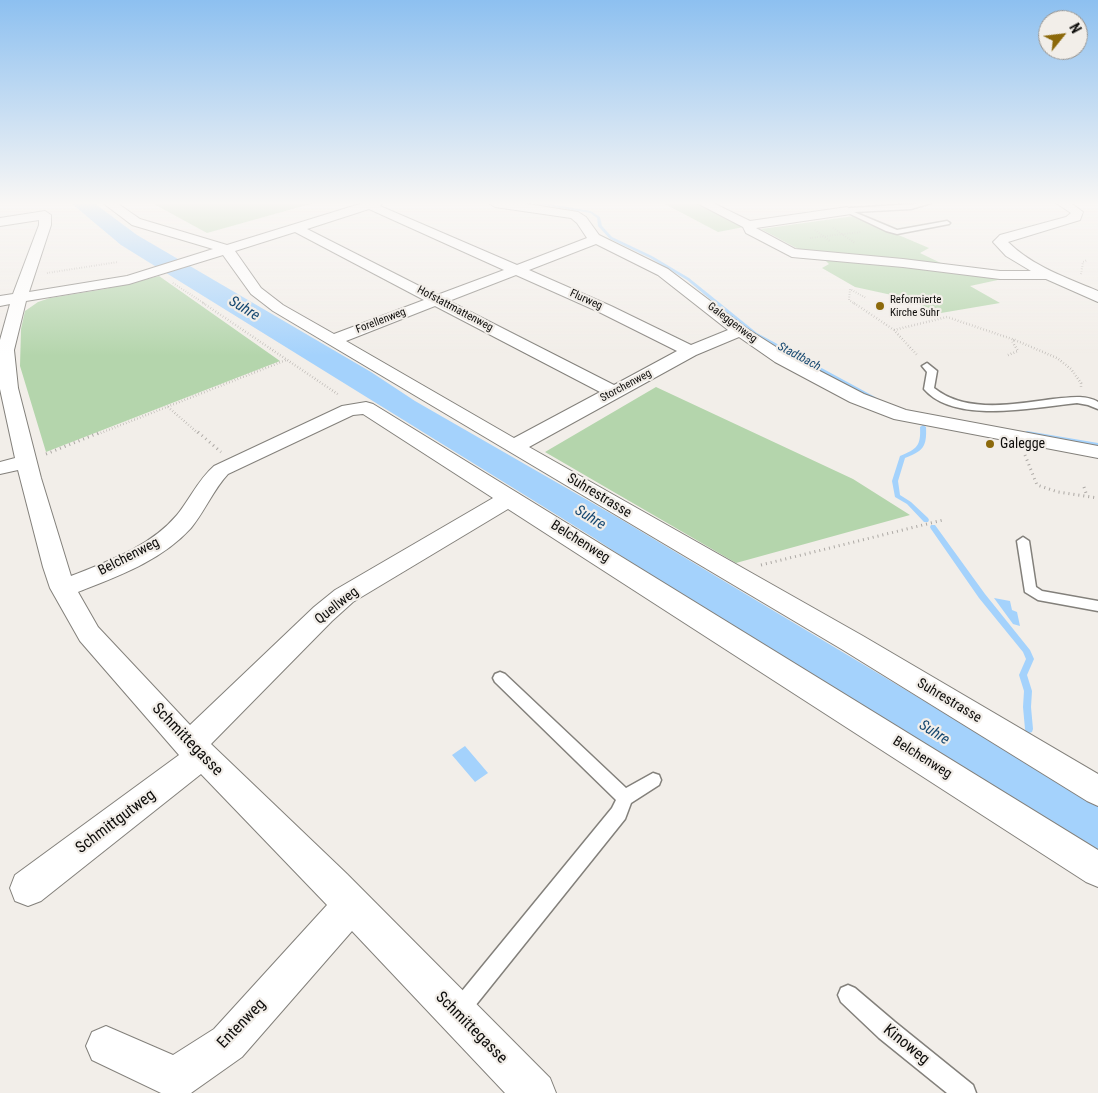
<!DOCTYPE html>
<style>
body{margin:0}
#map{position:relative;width:1098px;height:1093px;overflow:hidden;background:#f2eee9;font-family:"Roboto Condensed",sans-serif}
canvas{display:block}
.north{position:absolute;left:1038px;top:10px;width:50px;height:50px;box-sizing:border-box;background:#f2eee9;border:1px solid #979490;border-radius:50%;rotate:61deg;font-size:14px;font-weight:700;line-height:20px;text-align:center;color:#0e0d0b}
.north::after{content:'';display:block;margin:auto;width:18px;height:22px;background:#8c690b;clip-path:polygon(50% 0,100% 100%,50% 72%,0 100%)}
</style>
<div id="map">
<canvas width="1098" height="1093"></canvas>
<div class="north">N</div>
</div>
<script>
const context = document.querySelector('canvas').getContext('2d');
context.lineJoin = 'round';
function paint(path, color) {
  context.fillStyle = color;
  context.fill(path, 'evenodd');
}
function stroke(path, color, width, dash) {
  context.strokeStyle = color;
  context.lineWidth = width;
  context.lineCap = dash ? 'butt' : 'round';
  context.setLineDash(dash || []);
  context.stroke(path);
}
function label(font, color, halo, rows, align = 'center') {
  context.font = font + ' "Roboto Condensed",sans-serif';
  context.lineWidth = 4.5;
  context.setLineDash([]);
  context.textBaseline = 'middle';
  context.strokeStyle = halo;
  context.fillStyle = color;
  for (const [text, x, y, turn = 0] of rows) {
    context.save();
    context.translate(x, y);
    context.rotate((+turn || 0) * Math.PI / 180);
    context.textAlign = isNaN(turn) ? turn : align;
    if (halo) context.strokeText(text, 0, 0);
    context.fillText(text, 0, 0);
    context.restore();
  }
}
paint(new Path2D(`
 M 152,203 L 314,203 L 207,233 Z
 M 663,203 L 697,203 L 744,227 L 718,232 Z
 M 854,216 L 929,248 L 920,253 L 947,266 L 802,251 L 761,229 Z
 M 823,258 L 1007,278 L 970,286 L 1000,303 L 941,313 L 901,297 L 855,287 L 822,268 L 829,264 Z
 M 159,276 L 280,361 L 46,452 L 20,366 L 21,329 L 25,311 L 38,302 L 50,298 L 105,289 Z
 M 656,387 L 853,479 L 910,515 L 736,563 L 545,452 Z`), '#b4d5ac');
paint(new Path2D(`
 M 994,598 L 1010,601 L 1012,610 L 1017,612 L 1020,626 L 1013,624 Z
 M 465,746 L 488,773 L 475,782 L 452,755 Z`), '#a4d2fc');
paint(new Path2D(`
 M 531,203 L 542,203 L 591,211 L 600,217 L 602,226 L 612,237 L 652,256 L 689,278 L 757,333 L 888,404 L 887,405 L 883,405 L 753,335 L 687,280 L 650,258 L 610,239 L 598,226 L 597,218 L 590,213 Z
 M 923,425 L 926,427 C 927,447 923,451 905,458 L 898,481 L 900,495 L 911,502 L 928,518 L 929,520 L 928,522 L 924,522 L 907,504 L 895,497 L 892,481 L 900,456 C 917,449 921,446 920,427 Z
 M 1027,431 L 1098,443 L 1098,447 L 1025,434 L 1025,432 Z
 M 931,525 L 935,525 L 985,594 L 1030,650 L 1034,659 L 1027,675 L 1032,691 L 1031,707 L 1033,729 L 1032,732 L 1029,733 L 1026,732 L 1025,729 L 1023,707 L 1024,691 L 1019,675 L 1026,659 L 1023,652 L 979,598 L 931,529 L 930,527 Z`), '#a4d2fc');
paint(new Path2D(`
 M 71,203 L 94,203 L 137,235 L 371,372 L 415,401 L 622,520 L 1098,805 L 1098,863 L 1078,855 L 594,538 L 121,245 Z`), '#a4d2fc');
const lane = new Path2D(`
 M 931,203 L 911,209 L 854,212 L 897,230 L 947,221 L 950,223 L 949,224 L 897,234 L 886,231 L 844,211 L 850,208 Z
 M 927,363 L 937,371 L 934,388 C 966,414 1015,404 1053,399 C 1067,398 1085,394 1098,402 L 1098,409 L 1088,405 L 1077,403 C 1035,407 955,425 924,389 L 927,372 L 922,366 Z
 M 1023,537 L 1029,541 L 1036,587 L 1042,591 L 1098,601 L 1098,611 L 1038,600 L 1025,592 L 1017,541 Z
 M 500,672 L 505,674 L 626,788 L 653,773 L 659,775 L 661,780 L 659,785 L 631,803 L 625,819 L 467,1016 L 460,1019 L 453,1016 L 450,1009 L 453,1002 L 612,808 L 616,800 L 495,682 L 493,678 L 495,674 Z
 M 848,985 L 855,988 L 895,1022 L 973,1085 L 976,1093 L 947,1093 L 879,1038 L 841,1002 L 838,995 L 841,988 Z`);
const street = new Path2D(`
 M 103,203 L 117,203 L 140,219 L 227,245 L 363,203 L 382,203 L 380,206 L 517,265 L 587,238 L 577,223 L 571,218 L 495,207 L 489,203 L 521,203 L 578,212 L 586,217 L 599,235 L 668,269 L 746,328 L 787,354 L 864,394 L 906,410 L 1098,446 L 1098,458 L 894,419 L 850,402 L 775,362 L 739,337 L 696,355 L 529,447 L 863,636 L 1098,774 L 1098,806 L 1087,801 L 843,650 L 273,311 L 251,294 L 223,255 L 129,284 L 26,301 L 14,350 L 18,388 L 41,478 L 71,576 C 109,561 150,547 177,515 C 190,499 198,480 214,466 L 342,406 L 366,402 L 373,404 L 1098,850 L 1098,887 L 1086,882 L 508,509 L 353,602 L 332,621 L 211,744 L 347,874 L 550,1078 L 556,1093 L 505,1093 L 352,931 L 242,1057 L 191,1093 L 161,1093 L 92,1060 L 86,1046 L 92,1032 L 106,1026 L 173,1055 L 214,1029 L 327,905 L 201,774 L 41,901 L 28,906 L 15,901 L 10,888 L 15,875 L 179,755 L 80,641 L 50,588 L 43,567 L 18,470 L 0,474 L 0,462 L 15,458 L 0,389 L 0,340 L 10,304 L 0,306 L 0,296 L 13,294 L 39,225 L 39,220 L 0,226 L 0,218 L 45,211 L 51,215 L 51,225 L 29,292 L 127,276 L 213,249 L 132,225 ZM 369,209 L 504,270 L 437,295 L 307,229 ZM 295,232 L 424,300 L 334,334 L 283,305 L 261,288 L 235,251 ZM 596,244 L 658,275 L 728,330 L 691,345 L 611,306 L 529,270 ZM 516,275 L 599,312 L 677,351 L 614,385 L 449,301 ZM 435,306 L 600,392 L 514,438 L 346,341 ZM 363,414 L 493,498 L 335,590 L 314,607 L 190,725 L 98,627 L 78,592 C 118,576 161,561 191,528 C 205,511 213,490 228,474 L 353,415 Z
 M 697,203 L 713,203 L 750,221 L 847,207 L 853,211 L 851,214 L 756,228 L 795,249 L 903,259 L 1000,271 L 1031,271 L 1006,256 L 993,242 L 1000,235 L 1066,217 L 1071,213 L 1056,203 L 1071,203 L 1083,212 L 1080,220 L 1008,242 C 1032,266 1067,278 1098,291 L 1098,302 L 1046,279 L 1000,279 L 903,267 L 792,257 L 746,233 L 743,227 Z`);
stroke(lane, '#83807b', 3);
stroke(street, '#83807b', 2);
stroke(new Path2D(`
 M 833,228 L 855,243
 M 815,230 L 830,241
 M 810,238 L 861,232
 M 47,273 L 118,262
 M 1081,274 L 1083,262 L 1087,260
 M 173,283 L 205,304
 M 855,304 L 849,300 L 850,289 L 866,298`), '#aca8a4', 2, [0.5, 2]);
stroke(new Path2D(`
 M 203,303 L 339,395
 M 854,303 L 894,330 L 918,356
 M 894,330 L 947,317 L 1015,340 L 1057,358 L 1071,369 L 1081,383 L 1081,387
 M 1008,355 L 1018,351 L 1012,341 L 1014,340
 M 168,407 L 199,434
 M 98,434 L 286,360`), '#aca8a4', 2.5, [0.5, 2.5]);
stroke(new Path2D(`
 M 198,432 L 221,452
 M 46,454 L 101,432
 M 1025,455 L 1037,485 L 1058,492 L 1098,498
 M 1084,487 L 1087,496
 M 761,565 L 943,520`), '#aca8a4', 3, [1, 4]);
paint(lane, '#fff');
paint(street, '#fff');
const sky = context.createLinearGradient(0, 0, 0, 356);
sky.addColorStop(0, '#8dc0f0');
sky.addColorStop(0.57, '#f9f7f5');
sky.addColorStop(1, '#f9f7f500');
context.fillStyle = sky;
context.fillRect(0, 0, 1098, 356);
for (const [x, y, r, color] of [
 [880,306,5,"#8c690b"],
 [990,444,5,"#8c690b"]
]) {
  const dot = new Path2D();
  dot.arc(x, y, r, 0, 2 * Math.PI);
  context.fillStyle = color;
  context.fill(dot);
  stroke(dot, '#f2eee9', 2);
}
label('11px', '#0e0d0b', '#f2eee9', [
 ["Flurweg",586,300,24],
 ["Hofstattmattenweg",455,309,28],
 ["Forellenweg",381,321,-21],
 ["Galeggenweg",732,323,37],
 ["Storchenweg",626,386,-28]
]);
label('11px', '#0e0d0b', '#f2eee9', [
 ["Reformierte",890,300],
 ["Kirche Suhr",890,313]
], 'left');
label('italic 12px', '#164870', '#f2eee9', [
 ["Stadtbach",799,357,28]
]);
label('14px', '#0e0d0b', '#f2eee9', [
 ["Galegge",1000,444]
], 'left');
label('14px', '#0e0d0b', '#f2eee9', [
 ["Suhrestrasse",599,496,31],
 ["Belchenweg",580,542,32],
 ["Belchenweg",129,557,-27],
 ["Quellweg",337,606,-38],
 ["Suhrestrasse",949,701,31],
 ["Belchenweg",922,758,32]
]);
label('italic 15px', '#164870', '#f2eee9', [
 ["Suhre",244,309,31],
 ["Suhre",590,518,31],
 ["Suhre",934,733,32]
]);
label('16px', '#0e0d0b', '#f2eee9', [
 ["Schmittegasse",187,740,46],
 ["Schmittgutweg",116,822,-37],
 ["Entenweg",242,1024,-46],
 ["Schmittegasse",471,1028,45],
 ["Kinoweg",906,1045,39]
]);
</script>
